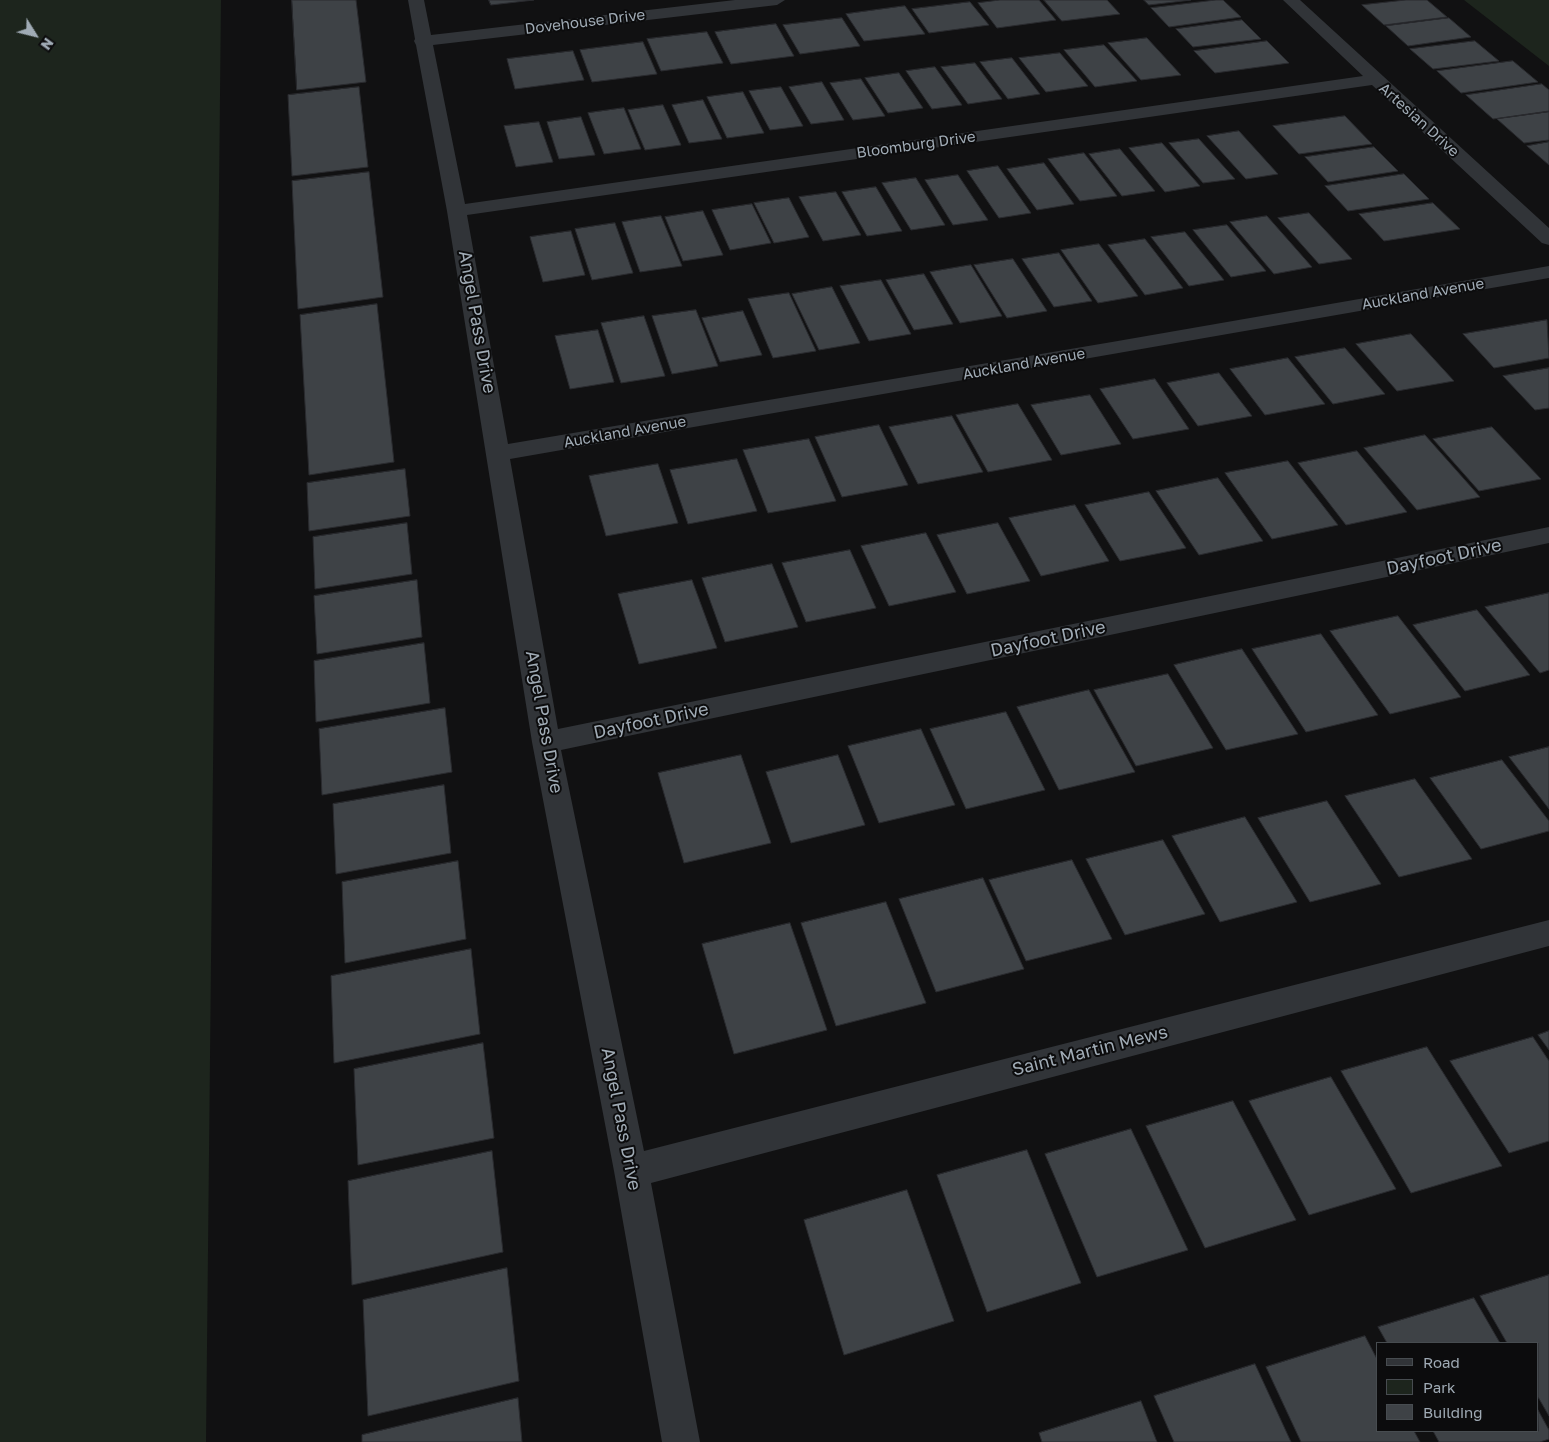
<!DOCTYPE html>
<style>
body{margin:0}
#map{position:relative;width:1549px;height:1442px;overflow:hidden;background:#111112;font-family:"Golos Text",sans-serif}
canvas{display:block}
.legend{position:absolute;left:1376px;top:1342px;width:162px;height:90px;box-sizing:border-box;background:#0c0c0d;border:1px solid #474c50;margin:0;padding:6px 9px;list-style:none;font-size:15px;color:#a0abb5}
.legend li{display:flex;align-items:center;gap:10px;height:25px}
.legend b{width:25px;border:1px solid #474c50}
.north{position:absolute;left:10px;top:10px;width:50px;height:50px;-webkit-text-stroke:4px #0c0c0d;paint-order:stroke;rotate:126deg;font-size:14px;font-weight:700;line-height:20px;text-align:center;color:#a0abb5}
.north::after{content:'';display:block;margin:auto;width:18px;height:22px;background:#a0abb5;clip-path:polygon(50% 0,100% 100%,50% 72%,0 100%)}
</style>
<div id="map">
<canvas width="1549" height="1442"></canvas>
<ul class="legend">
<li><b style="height:6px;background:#313438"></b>Road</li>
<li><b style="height:14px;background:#1d251d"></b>Park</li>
<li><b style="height:14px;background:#3e4246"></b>Building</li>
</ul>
<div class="north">N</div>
</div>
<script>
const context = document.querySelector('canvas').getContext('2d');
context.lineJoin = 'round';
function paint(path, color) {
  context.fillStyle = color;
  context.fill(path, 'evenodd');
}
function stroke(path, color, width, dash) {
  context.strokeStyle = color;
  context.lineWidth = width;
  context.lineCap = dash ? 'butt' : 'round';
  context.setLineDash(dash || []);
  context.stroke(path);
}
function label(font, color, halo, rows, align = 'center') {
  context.font = font + ' "Golos Text",sans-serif';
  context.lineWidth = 4;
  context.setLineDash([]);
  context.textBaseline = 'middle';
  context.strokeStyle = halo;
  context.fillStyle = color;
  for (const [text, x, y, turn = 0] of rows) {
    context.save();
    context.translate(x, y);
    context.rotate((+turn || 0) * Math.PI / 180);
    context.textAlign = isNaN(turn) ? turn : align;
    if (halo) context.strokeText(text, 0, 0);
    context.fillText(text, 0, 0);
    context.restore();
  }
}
paint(new Path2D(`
 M 0,0 L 221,0 L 206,1442 L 0,1442 Z
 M 1464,0 L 1549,0 L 1549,66 Z`), '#1d251d');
const building = new Path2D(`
 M 292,0 L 356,0 L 366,82 L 297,90 Z
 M 489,0 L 534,0 L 491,5 Z
 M 1000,0 L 1039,0 L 1056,20 L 997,28 L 978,3 Z
 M 1044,0 L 1107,0 L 1120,14 L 1062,21 Z
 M 1144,0 L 1191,0 L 1149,5 Z
 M 1216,0 L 1223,0 L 1241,17 L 1169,27 L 1151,8 Z
 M 1406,0 L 1427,0 L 1447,17 L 1384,25 L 1362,5 Z
 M 970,2 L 989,25 L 929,33 L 912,9 Z
 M 905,6 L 925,34 L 864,41 L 846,14 Z
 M 842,18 L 860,46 L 800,54 L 783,25 Z
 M 1449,18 L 1471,37 L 1408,46 L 1386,26 Z
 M 1242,20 L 1261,39 L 1193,47 L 1176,29 Z
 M 776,24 L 794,56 L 731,64 L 715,32 Z
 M 707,32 L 723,63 L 661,71 L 647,39 Z
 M 1147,38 L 1181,75 L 1141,80 L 1108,43 Z
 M 1267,41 L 1289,63 L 1215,73 L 1194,51 Z
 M 1475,41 L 1499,61 L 1433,69 L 1410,49 Z
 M 643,42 L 657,74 L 592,82 L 580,50 Z
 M 1104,45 L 1137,81 L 1095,87 L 1064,50 Z
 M 573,51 L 584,80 L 515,89 L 507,59 Z
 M 1060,53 L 1088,86 L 1046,92 L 1019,58 Z
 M 1012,58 L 1040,94 L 1008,99 L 980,62 Z
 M 1513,61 L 1538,82 L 1461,93 L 1437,71 Z
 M 975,63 L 1002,99 L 968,104 L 941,67 Z
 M 935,67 L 962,105 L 932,109 L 906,71 Z
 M 899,73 L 923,108 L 888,113 L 865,78 Z
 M 861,79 L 885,116 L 853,120 L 830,83 Z
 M 822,82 L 844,120 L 811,124 L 789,87 Z
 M 1542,84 L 1549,90 L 1549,111 L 1493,119 L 1466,95 Z
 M 359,87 L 368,167 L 292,176 L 288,95 Z
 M 781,87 L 803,126 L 770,130 L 749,91 Z
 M 743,92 L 764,133 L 727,138 L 707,97 Z
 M 703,100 L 722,139 L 689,143 L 672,105 Z
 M 663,105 L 681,145 L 645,150 L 628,110 Z
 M 624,108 L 641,149 L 604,154 L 588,113 Z
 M 1549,112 L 1549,140 L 1524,143 L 1497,119 Z
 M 1345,116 L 1372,144 L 1299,154 L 1273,126 Z
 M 581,117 L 595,155 L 559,159 L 547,122 Z
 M 539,122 L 553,162 L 516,167 L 504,126 Z
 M 1239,131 L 1278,174 L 1246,179 L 1207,136 Z
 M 1199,139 L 1235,179 L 1203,183 L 1169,143 Z
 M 1549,142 L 1549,165 L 1527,146 Z
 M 1162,143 L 1200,186 L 1165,192 L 1129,148 Z
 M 1374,147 L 1398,171 L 1328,182 L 1305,157 Z
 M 1120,149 L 1155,191 L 1122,196 L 1089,154 Z
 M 1084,153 L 1117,196 L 1080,201 L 1048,159 Z
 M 1044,163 L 1074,204 L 1037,210 L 1007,169 Z
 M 998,166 L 1031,213 L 999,218 L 967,171 Z
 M 369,172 L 383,297 L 298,309 L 292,181 Z
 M 1404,174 L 1429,199 L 1348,211 L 1325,186 Z
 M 958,175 L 988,220 L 953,225 L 925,180 Z
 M 916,178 L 945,225 L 911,230 L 882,183 Z
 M 876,187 L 902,231 L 867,236 L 842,192 Z
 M 836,192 L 861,235 L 823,241 L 799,197 Z
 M 789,198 L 809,237 L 774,243 L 754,203 Z
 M 1433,203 L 1460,229 L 1384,241 L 1359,214 Z
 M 752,204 L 771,243 L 730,250 L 712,210 Z
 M 703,211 L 723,255 L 683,261 L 665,217 Z
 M 1309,213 L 1352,259 L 1319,264 L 1278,218 Z
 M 661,216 L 682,266 L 640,272 L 622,222 Z
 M 1267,216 L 1312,267 L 1274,274 L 1230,222 Z
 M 615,223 L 633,273 L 592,280 L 575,229 Z
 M 1227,225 L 1266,271 L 1231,277 L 1193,230 Z
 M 571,231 L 585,275 L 543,282 L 530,237 Z
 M 1185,232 L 1224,280 L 1189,286 L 1151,237 Z
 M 1145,239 L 1183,288 L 1145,295 L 1108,245 Z
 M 1099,244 L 1138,296 L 1098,303 L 1061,250 Z
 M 1059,253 L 1092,301 L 1054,307 L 1022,259 Z
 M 1013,259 L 1047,311 L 1007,318 L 974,265 Z
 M 971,265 L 1002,316 L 960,323 L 930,272 Z
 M 924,274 L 953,324 L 914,330 L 886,280 Z
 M 881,280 L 911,334 L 869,341 L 840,286 Z
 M 832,287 L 860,343 L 819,350 L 792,294 Z
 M 789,293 L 816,351 L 773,358 L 748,299 Z
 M 377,304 L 394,462 L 309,475 L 300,315 Z
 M 696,310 L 718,366 L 672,374 L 652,316 Z
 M 743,311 L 762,355 L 720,362 L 702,318 Z
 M 644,316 L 665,376 L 621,383 L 601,323 Z
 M 1547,320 L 1549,358 L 1494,368 L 1463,334 Z
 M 598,330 L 614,382 L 570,389 L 555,336 Z
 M 1411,334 L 1454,381 L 1397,391 L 1356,344 Z
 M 1345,348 L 1385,394 L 1333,404 L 1295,357 Z
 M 1288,358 L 1325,404 L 1265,415 L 1230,369 Z
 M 1549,368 L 1549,408 L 1535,410 L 1503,376 Z
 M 1219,373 L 1252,416 L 1198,426 L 1167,383 Z
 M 1155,379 L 1189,429 L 1133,439 L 1100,389 Z
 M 1090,395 L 1121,444 L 1061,455 L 1031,405 Z
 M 1018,404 L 1052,460 L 988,472 L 956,415 Z
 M 952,416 L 983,472 L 918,484 L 889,427 Z
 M 879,425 L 908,485 L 842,497 L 815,437 Z
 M 1492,427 L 1541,479 L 1479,491 L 1433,439 Z
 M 1425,435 L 1480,497 L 1417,510 L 1364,448 Z
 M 809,439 L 836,501 L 768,513 L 743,450 Z
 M 1357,451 L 1407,512 L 1346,525 L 1298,463 Z
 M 737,459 L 757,511 L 688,524 L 670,470 Z
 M 1288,461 L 1338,525 L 1272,539 L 1225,473 Z
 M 658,464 L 678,523 L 606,536 L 589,476 Z
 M 405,469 L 410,516 L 309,531 L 307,483 Z
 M 1218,478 L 1263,541 L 1199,555 L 1156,491 Z
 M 1149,492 L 1186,548 L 1120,561 L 1085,505 Z
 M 1075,505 L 1109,561 L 1041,576 L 1009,518 Z
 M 407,523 L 412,574 L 315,589 L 313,537 Z
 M 998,523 L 1030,581 L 967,594 L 937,535 Z
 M 926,533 L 956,592 L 889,606 L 861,546 Z
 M 850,550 L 876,608 L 806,622 L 782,563 Z
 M 772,564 L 798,627 L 725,642 L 702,578 Z
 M 417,580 L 422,637 L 317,654 L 314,596 Z
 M 692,580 L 717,648 L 639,664 L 618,594 Z
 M 1549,593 L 1549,670 L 1540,673 L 1485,607 Z
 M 1477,610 L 1530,675 L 1465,691 L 1413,625 Z
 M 1398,616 L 1461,697 L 1390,714 L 1330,631 Z
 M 1321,634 L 1378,715 L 1306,732 L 1252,649 Z
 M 424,643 L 430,703 L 316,722 L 314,661 Z
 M 1242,649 L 1298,734 L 1226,750 L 1174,665 Z
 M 1168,674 L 1213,748 L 1136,766 L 1094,690 Z
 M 1089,690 L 1135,772 L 1059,790 L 1017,707 Z
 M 445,708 L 452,772 L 322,795 L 319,729 Z
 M 1006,712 L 1045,790 L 966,809 L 930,729 Z
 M 921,729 L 955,805 L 879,823 L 848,746 Z
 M 1549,747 L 1549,809 L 1509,757 Z
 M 741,755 L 771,843 L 684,863 L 658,773 Z
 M 838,755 L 865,825 L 791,843 L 766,772 Z
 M 1502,760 L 1549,821 L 1549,831 L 1481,849 L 1430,778 Z
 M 1415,779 L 1472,859 L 1399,877 L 1345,796 Z
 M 444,785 L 451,853 L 336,874 L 333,804 Z
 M 1327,801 L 1381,884 L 1310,902 L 1258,818 Z
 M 1245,817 L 1297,902 L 1220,922 L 1172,836 Z
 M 1163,840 L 1205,914 L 1125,935 L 1086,859 Z
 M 1072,860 L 1112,939 L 1026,961 L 989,880 Z
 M 458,861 L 466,939 L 345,963 L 342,882 Z
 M 983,878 L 1024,969 L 936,992 L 899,899 Z
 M 886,902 L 926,1003 L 836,1026 L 801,923 Z
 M 790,923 L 827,1030 L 734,1054 L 702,944 Z
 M 471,949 L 480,1034 L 334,1063 L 331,976 Z
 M 1549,1031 L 1549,1050 L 1538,1035 Z
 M 1533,1037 L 1549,1061 L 1549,1141 L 1509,1153 L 1450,1061 Z
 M 483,1043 L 494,1138 L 358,1165 L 354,1069 Z
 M 1427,1047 L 1502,1166 L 1411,1193 L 1341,1071 Z
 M 1331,1077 L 1396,1189 L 1309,1215 L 1249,1101 Z
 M 1233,1101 L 1296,1220 L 1205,1248 L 1146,1126 Z
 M 1131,1129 L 1188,1250 L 1097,1277 L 1045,1154 Z
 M 1027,1150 L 1081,1283 L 987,1312 L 937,1175 Z
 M 492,1151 L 503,1252 L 352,1285 L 348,1181 Z
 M 907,1190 L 954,1321 L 844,1355 L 804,1220 Z
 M 507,1268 L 519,1381 L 368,1416 L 363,1300 Z
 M 1549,1275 L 1549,1416 L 1538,1397 L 1538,1343 L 1507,1343 L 1480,1296 Z
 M 1474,1298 L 1500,1343 L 1387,1343 L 1378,1327 Z
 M 1365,1336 L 1378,1361 L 1378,1431 L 1414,1431 L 1420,1442 L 1301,1442 L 1266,1367 Z
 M 1255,1364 L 1291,1442 L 1174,1442 L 1154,1396 Z
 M 518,1398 L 522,1442 L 362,1442 L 362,1435 Z
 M 1141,1401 L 1157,1442 L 1042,1442 L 1039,1433 Z
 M 1538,1410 L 1549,1430 L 1549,1439 L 1540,1442 L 1439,1442 L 1433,1431 L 1538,1431 Z`);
paint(building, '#3e4246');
stroke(building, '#2a2b2f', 1);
paint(new Path2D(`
 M 408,0 L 424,0 L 431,35 L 735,0 L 785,0 L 777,5 L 433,45 L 465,204 L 1363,76 L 1283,0 L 1300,0 L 1549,228 L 1549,245 L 1542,243 L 1372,85 L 467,215 L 508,444 L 1112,342 L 1549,266 L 1549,278 L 510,459 L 558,729 L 1549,527 L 1549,543 L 561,750 L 644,1151 L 1549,920 L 1549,946 L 651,1183 L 700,1442 L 662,1442 L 614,1171 L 532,742 L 447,211 L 416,45 L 414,41 L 415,39 Z`), '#313438');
label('15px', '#a0abb5', '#0c0c0d', [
 ["Dovehouse Drive",585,22,-7],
 ["Artesian Drive",1419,120,42],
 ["Bloomburg Drive",916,145,-8],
 ["Auckland Avenue",1423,294,-10],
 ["Auckland Avenue",1024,364,-10],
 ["Auckland Avenue",625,432,-10]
]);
label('18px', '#a0abb5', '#0c0c0d', [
 ["Angel Pass Drive",477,322,80],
 ["Dayfoot Drive",1444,557,-12],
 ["Dayfoot Drive",1048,639,-12],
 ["Dayfoot Drive",651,721,-12],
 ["Angel Pass Drive",544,722,80],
 ["Saint Martin Mews",1090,1051,-14],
 ["Angel Pass Drive",621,1119,79]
]);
</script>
